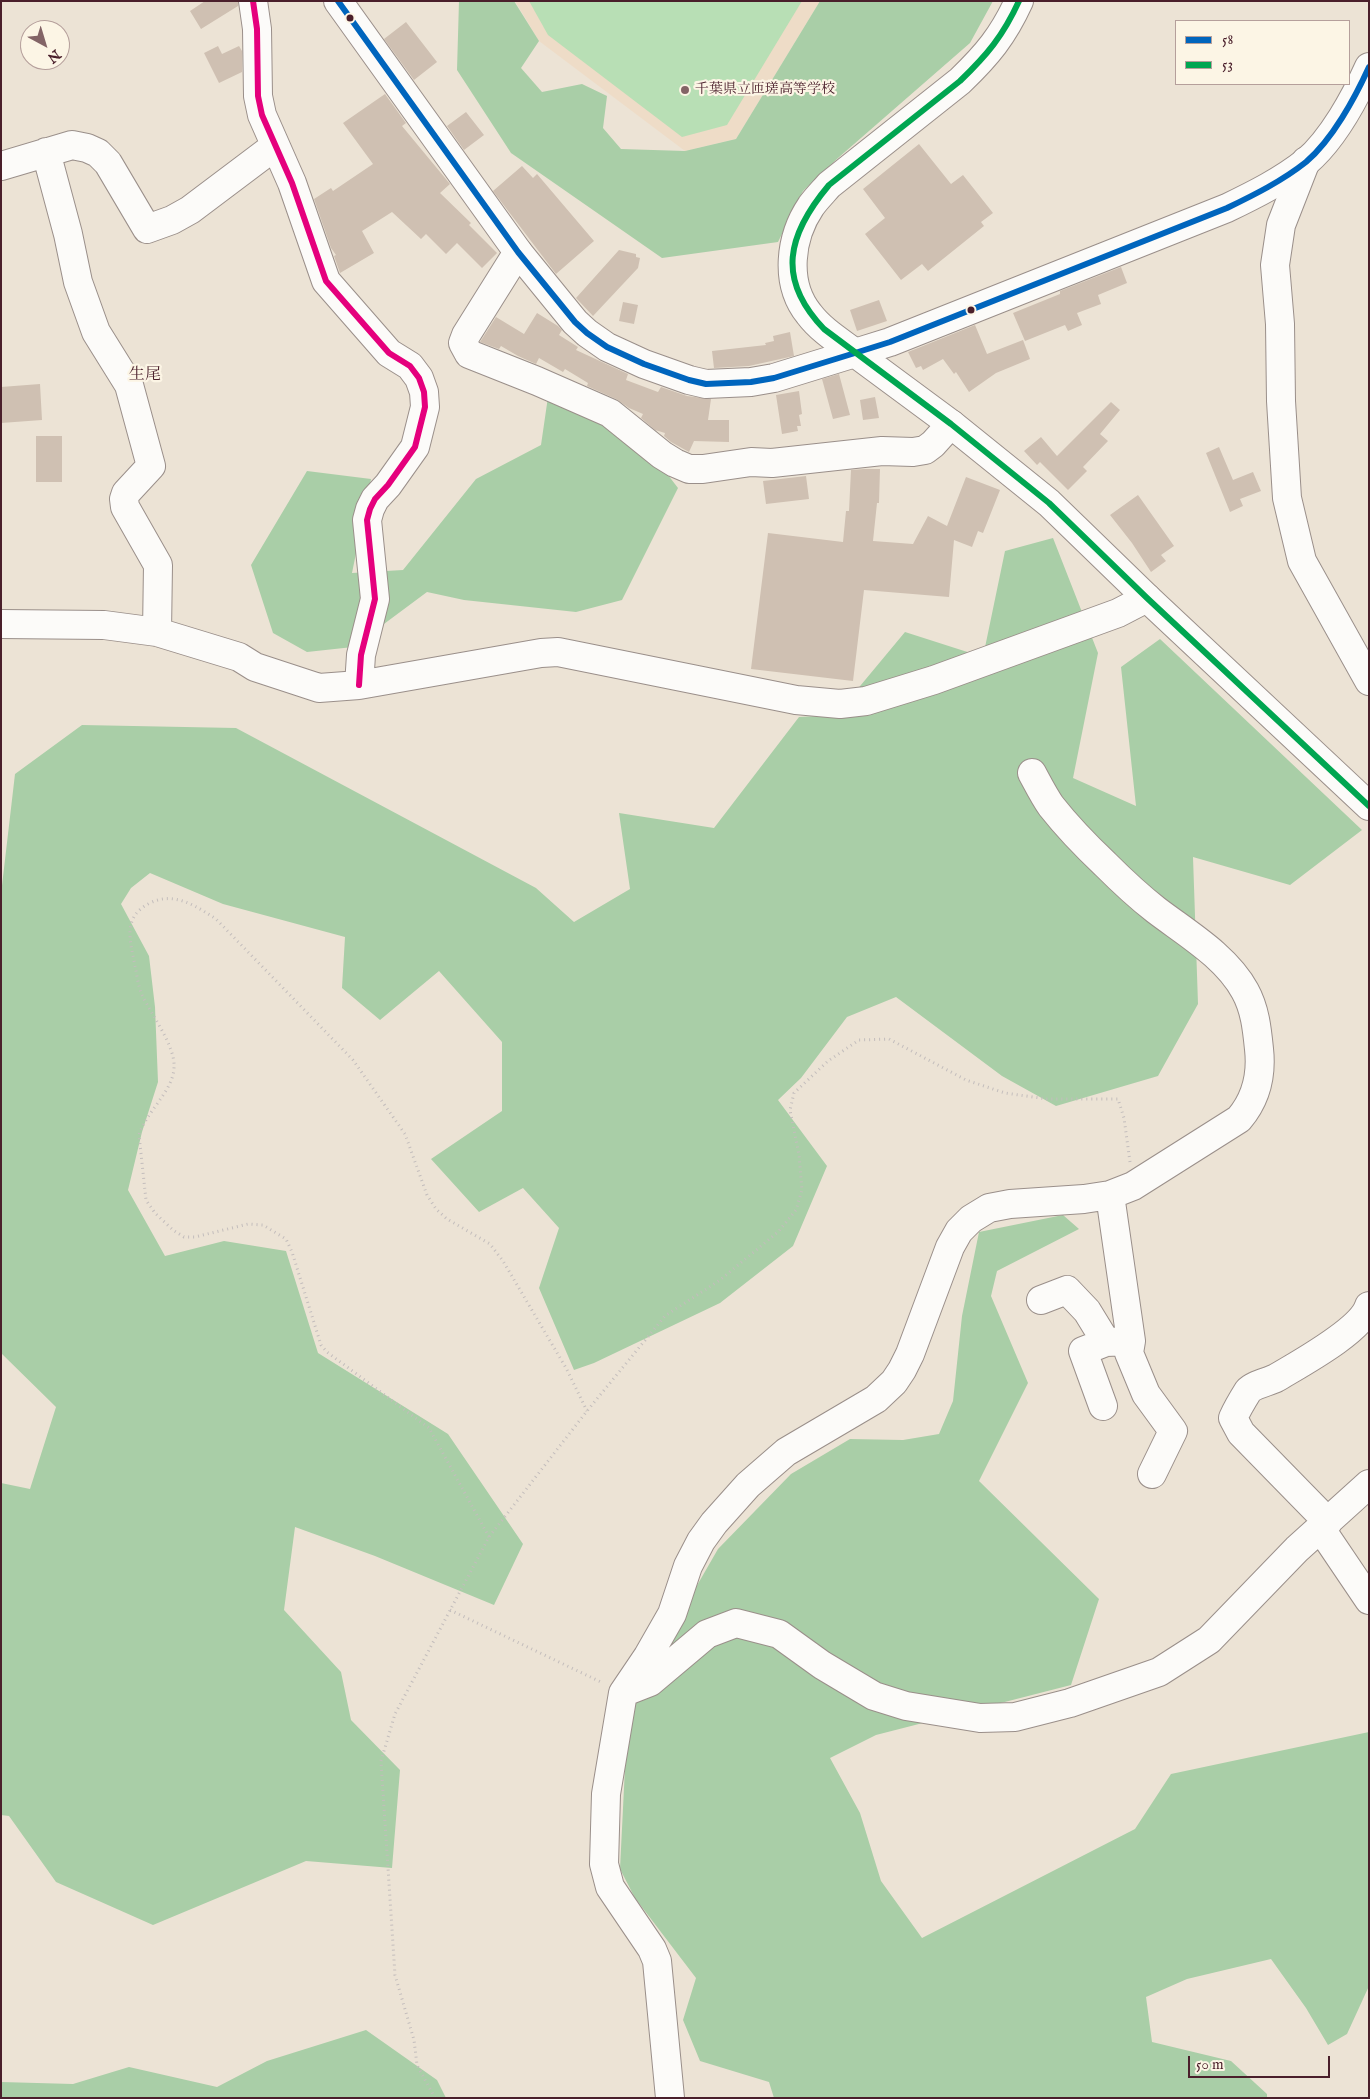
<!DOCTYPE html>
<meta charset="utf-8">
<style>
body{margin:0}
#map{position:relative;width:1370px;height:2099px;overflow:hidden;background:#ece3d5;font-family:"IM FELL English",serif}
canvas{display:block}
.frame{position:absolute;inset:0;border:2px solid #4a1f2b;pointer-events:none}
.legend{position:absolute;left:1175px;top:20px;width:175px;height:65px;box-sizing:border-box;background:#fcf5e5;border:1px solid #b59f9b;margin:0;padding:6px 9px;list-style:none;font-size:15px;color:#4a1f2b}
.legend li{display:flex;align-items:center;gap:10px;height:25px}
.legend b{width:25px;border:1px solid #b59f9b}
.north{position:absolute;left:20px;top:20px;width:50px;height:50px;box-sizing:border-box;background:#fcf5e5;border:1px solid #b59f9b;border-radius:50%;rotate:141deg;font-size:14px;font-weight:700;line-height:20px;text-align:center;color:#4a1f2b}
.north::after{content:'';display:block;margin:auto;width:18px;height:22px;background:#836466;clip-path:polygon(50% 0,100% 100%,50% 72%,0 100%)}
.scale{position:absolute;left:1188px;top:2056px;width:142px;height:22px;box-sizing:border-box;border:2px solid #4a1f2b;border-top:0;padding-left:6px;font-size:15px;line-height:18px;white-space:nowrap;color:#4a1f2b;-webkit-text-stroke:4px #fcf5e5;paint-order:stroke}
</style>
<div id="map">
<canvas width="1370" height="2099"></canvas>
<div class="frame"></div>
<ul class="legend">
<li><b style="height:6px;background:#0065bd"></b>58</li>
<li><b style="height:6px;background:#00a651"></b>53</li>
</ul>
<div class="north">N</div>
<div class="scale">50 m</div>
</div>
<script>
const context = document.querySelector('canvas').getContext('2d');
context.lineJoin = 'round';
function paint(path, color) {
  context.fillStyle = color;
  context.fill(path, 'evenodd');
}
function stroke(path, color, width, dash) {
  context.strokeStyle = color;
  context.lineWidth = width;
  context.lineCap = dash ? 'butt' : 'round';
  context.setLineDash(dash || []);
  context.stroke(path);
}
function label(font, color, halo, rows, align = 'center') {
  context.font = font + ' "IM FELL English","Noto Serif JP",serif';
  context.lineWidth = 4.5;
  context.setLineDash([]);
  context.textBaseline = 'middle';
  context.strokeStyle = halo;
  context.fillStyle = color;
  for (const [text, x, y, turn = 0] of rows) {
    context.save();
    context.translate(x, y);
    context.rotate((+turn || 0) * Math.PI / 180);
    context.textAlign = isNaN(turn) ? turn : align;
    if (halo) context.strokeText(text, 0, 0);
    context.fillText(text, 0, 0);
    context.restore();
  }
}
paint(new Path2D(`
 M 515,1 L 820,1 L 736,139 L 685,151 L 539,41 Z`), '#eedcc7');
paint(new Path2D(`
 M 529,1 L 802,1 L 727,125 L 682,137 L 548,35 Z`), '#b8dfb5');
paint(new Path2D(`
 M 459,1 L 514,1 L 539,41 L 521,68 L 542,92 L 582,84 L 607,96 L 603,128 L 621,149 L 685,151 L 736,139 L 820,1 L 993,1 L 970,43 L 838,158 L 803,191 L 778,242 L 662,258 L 511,153 L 457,70 Z
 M 549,390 L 638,436 L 678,488 L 622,600 L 576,612 L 464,600 L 427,592 L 353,647 L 307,652 L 273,633 L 251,565 L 307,471 L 371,479 L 352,573 L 403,570 L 476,479 L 541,445 Z
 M 1053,538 L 1098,653 L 1073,778 L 1136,806 L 1121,667 L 1160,639 L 1362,830 L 1290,885 L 1193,857 L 1198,1004 L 1158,1076 L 1056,1106 L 1002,1076 L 896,997 L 847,1017 L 801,1078 L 778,1100 L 827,1166 L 793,1246 L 720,1303 L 594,1363 L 574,1370 L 539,1288 L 559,1228 L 523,1188 L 479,1212 L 431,1159 L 502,1111 L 502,1042 L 439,971 L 380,1020 L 342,988 L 345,937 L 223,904 L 150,873 L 131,888 L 121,904 L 149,956 L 155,1007 L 158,1082 L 142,1132 L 128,1190 L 165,1256 L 224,1241 L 286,1251 L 318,1353 L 448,1434 L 523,1544 L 494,1605 L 375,1556 L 295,1527 L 284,1610 L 341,1672 L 351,1720 L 400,1770 L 392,1868 L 306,1861 L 153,1925 L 56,1882 L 9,1816 L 1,1815 L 1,1483 L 30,1489 L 56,1407 L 1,1353 L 1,894 L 15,774 L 82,725 L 236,728 L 536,888 L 574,922 L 630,889 L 619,813 L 714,828 L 799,717 L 836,715 L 905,632 L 983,657 L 1005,551 Z
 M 1063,1215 L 1079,1229 L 997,1271 L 991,1296 L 1028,1383 L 979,1481 L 1099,1599 L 1071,1685 L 876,1735 L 830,1758 L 860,1813 L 881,1881 L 922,1938 L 1135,1829 L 1171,1774 L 1369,1732 L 1369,1986 L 1347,2034 L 1328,2045 L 1306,2008 L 1271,1959 L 1187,1979 L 1146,1997 L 1152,2042 L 1231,2061 L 1267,2094 L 1267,2098 L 774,2098 L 769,2082 L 700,2061 L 683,2020 L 696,1978 L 635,1898 L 620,1869 L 627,1727 L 650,1667 L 718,1549 L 791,1474 L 850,1439 L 903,1440 L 939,1434 L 953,1401 L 962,1316 L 979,1232 Z
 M 366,2030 L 437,2080 L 446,2098 L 1,2098 L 1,2082 L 73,2084 L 129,2067 L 217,2087 L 267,2061 Z`), '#a9cea7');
paint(new Path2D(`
 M 205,1 L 238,1 L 238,6 L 201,29 L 190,11 Z
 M 406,22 L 437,62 L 414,80 L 384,39 Z
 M 218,46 L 222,54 L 239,46 L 242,51 L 242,72 L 219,83 L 204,53 Z
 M 385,94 L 406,123 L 402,126 L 450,184 L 440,193 L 471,223 L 469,225 L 497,253 L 482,268 L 457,243 L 446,254 L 426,234 L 421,239 L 392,212 L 362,231 L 374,253 L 340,273 L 334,256 L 336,255 L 331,248 L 314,199 L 331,188 L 333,191 L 373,164 L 343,123 Z
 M 466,112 L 484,135 L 464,150 L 447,126 Z
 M 919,144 L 951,184 L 963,175 L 993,213 L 981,222 L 984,226 L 928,271 L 922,264 L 901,280 L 865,234 L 885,218 L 863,189 Z
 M 522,166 L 533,178 L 537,174 L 594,241 L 556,274 L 493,191 Z
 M 619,250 L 636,254 L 636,257 L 640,258 L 638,268 L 593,316 L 576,298 Z
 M 1121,267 L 1127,283 L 1098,295 L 1101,304 L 1077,313 L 1082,325 L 1068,331 L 1065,325 L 1025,341 L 1013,313 L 1060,294 L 1060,291 Z
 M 879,300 L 887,321 L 857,331 L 850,310 Z
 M 623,302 L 638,305 L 634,324 L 619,321 Z
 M 537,313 L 558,326 L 562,330 L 559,335 L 578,347 L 576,350 L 628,374 L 626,380 L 658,392 L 661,387 L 687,396 L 711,399 L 708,420 L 729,420 L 729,442 L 694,441 L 689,452 L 671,442 L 664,436 L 665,433 L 655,430 L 641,418 L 643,414 L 629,408 L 616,399 L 587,386 L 588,383 L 565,369 L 563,372 L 539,358 L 536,364 L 518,356 L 501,346 L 499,349 L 480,342 L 496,317 L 524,334 Z
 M 975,325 L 987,354 L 1023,340 L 1030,359 L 996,373 L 969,392 L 956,372 L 954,374 L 943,359 L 923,370 L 921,366 L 916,368 L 908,352 Z
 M 790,332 L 794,356 L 749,366 L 714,368 L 712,351 L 766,345 L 765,343 L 774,341 L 773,336 Z
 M 839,374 L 850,415 L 833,419 L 822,379 Z
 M 40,384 L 42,420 L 1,423 L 1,387 Z
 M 799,391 L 802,414 L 799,415 L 801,426 L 797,426 L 798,431 L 782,434 L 776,395 Z
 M 875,397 L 879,418 L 863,420 L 860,400 Z
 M 1111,402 L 1120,410 L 1100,434 L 1108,441 L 1083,467 L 1087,471 L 1068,490 L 1040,462 L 1037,465 L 1024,451 L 1041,437 L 1057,456 Z
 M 36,436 L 62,436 L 62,482 L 36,482 Z
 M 1219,447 L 1233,480 L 1253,472 L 1261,491 L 1240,499 L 1243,506 L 1230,512 L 1206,453 Z
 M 864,469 L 880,469 L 879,503 L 877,503 L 873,541 L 913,544 L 928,516 L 947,526 L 966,477 L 1000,490 L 983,533 L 978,531 L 972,547 L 954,540 L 949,597 L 864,590 L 853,681 L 751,669 L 768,533 L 843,542 L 846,511 L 849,511 L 851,470 Z
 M 806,476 L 809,499 L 766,504 L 763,481 Z
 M 1138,495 L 1174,546 L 1161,555 L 1166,561 L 1151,572 L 1132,543 L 1110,515 Z`), '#cfc0b2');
const minor = new Path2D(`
 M 253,1 L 257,29 L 258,96 L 262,115 L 292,183 L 326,281 L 389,353 L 410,366 L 419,378 L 424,392 L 425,407 L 415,447 L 388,485 L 375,499 L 370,509 L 367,520 L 375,599 L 361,655 L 359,685
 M 46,152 L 68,234 L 78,282 L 96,332 L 129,385 L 151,466 L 126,493 L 124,499 L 125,507 L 158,565 L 157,632
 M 1306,161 L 1281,225 L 1275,265 L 1280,324 L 1281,401 L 1287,498 L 1302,561 L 1369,681
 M 1,166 L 72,145 L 87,148 L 98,153 L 108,163 L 147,229 L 172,220 L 190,210 L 275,146
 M 518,252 L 466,335 L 463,343 L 469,354 L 537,381 L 610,413 L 662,455 L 675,463 L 689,469 L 703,469 L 751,462 L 772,463 L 882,451 L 913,452 L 925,450 L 933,444 L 951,424
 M 855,353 C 839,341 821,330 809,314 C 784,283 790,237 811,206 C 816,199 823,192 829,185 L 960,81 C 987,55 1003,36 1019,1
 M 1,624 L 104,625 L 157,632 L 239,657 L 255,667 L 319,688 L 359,685 L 541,653 L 558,652 L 796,700 L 840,704 L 866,701 L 934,680 L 1118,613 L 1147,598
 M 1110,1195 L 1131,1341 L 1129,1353 L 1146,1394 L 1173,1431 L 1152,1474
 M 1041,1300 L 1067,1290 L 1087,1311 L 1106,1342
 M 1103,1406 L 1083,1351 L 1106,1342 L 1131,1341
 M 1328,1522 L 1241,1433 L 1233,1418 C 1237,1409 1243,1399 1248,1391 C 1253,1385 1268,1382 1276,1378 C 1299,1364 1361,1331 1369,1306
 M 1321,1529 L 1369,1600
 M 627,1691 L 650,1682 L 707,1634 L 736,1623 L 779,1634 L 822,1665 L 874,1696 L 906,1706 L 980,1718 L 1015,1717 L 1070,1703 L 1159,1672 L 1209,1640 L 1297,1549 L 1369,1484
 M 670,2098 L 657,1961 L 652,1949 L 610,1887 L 604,1864 L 606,1794 L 623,1693 L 648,1656 L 672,1614 L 688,1566 L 701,1541 L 714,1523 L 748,1485 L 786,1452 L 876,1399 L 894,1382 L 902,1370 L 910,1354 L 950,1247 L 959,1231 L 971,1219 L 989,1208 L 1010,1204 L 1084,1199 L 1110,1195 L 1133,1186 L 1239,1119 C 1256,1099 1262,1076 1259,1049 C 1257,1029 1255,1009 1245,991 C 1226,956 1186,933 1156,910 C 1138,896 1121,880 1105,864 C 1087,847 1066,825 1051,806 C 1044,796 1038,784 1032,773`);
const major = new Path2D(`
 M 338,1 L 518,252 L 575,322 L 587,333 L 607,347 L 644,364 L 689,380 L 706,384 L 751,382 L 774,378 L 855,353 L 890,342 L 1227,208 C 1254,195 1282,181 1306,162 C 1332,140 1355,98 1369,67
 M 855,353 L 951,424 L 1049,503 L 1147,598 L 1369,806`);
stroke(minor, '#9a8f8a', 30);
stroke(major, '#9a8f8a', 30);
stroke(new Path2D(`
 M 489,1537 L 429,1428 L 327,1352 L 321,1345 L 292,1252 L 286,1239 L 263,1225 L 248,1224 L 195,1237 L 184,1237 L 173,1230 L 155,1213 L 146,1200 L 139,1135 C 146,1112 173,1091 174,1068 C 176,1047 151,1014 142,995 C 138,986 137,975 135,966 C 130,940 122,917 150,903 C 174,891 196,906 216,919 L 353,1060 L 405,1134 L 427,1195 L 436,1209 L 447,1219 L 490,1244 L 503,1261 L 566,1368 L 587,1411
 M 450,1610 L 603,1683
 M 435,2098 L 417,2065 L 414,2040 L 395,1975 L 381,1761 L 395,1714 L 489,1537 L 587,1411 L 665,1316 L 720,1280 L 778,1232 L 796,1210 L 802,1190 L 799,1155 L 790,1110 L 794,1093 L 828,1061 L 859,1040 L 889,1039 L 966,1080 L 1005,1093 L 1047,1099 L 1118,1099 L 1124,1118 L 1130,1162`), '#c3bdbc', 3, [1, 4]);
stroke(minor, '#fcfbf9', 28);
stroke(major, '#fcfbf9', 28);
stroke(new Path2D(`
 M 338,1 L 518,252 L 575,322 L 587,333 L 607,347 L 644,364 L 689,380 L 706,384 L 751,382 L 774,378 L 855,353 L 890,342 L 1227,208 C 1254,195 1282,181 1306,162 C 1332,140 1355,98 1369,67`), '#0065bd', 6);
stroke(new Path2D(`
 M 1019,1 C 1003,36 987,55 960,81 L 829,185 C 787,235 776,279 824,329 L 951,424 L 1049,503 L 1147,598 L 1369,806`), '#00a651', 6);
stroke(new Path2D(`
 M 253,1 L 257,29 L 258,96 L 262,115 L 292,183 L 326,281 L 389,353 L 410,366 L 419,378 L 424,392 L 425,407 L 415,447 L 388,485 L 375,499 L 370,509 L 367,520 L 375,599 L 361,655 L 359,685`), '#e5007d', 6);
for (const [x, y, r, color] of [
 [350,18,4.5,"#4a1f2b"],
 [685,90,5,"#836466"],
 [971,310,4.5,"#4a1f2b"]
]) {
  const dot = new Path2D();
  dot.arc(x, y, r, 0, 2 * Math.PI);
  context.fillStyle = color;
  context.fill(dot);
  stroke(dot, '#fcf5e5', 2);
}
label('14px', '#4a1f2b', '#fcf5e5', [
 ["千葉県立匝瑳高等学校",695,90]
], 'left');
label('16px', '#4a1f2b', '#fcf5e5', [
 ["生尾",145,376]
]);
</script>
